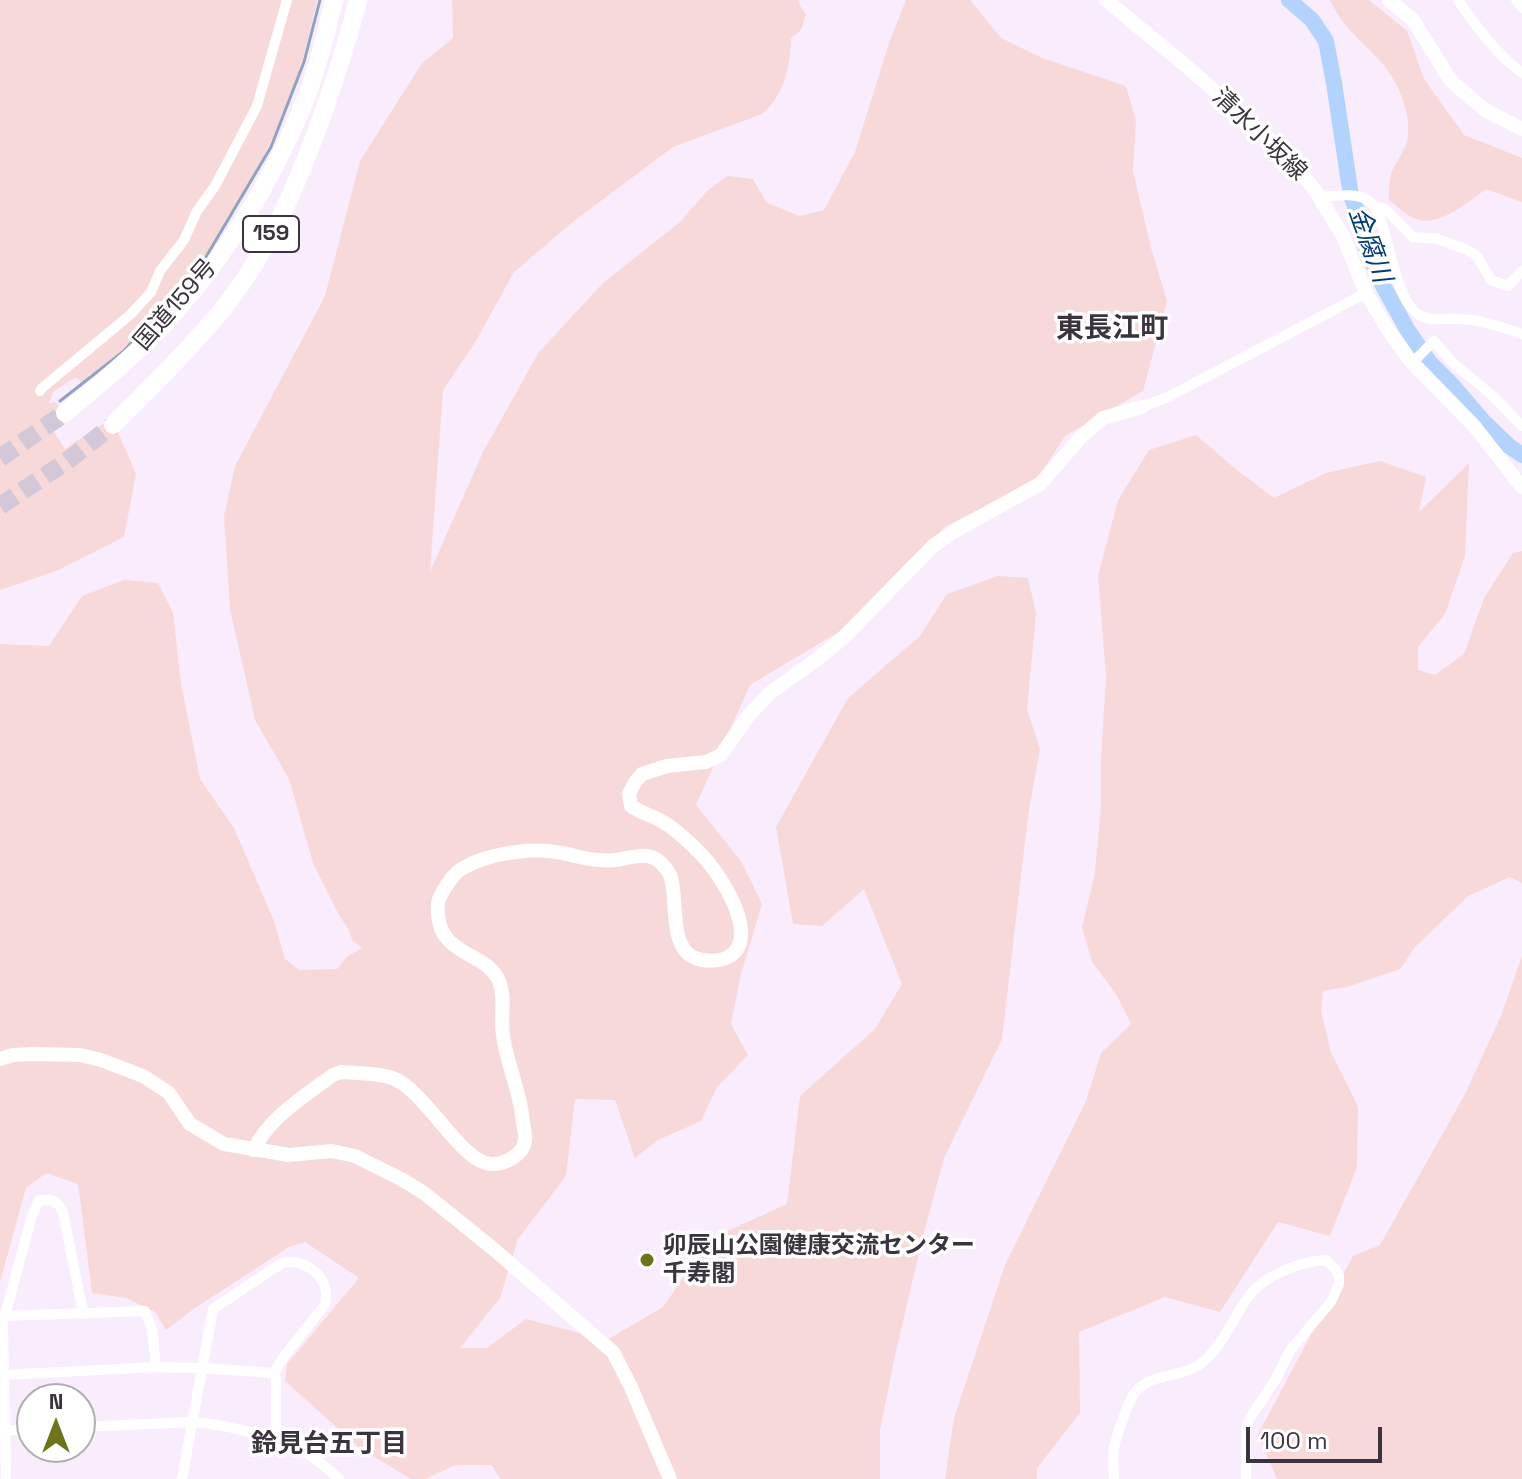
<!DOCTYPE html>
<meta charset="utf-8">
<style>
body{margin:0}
#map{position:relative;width:1522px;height:1479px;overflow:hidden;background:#f9edfd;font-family:"Space Grotesk",sans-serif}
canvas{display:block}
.north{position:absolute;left:16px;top:1383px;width:80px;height:80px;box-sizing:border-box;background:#fff;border:2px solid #b1adb1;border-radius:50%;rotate:0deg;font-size:22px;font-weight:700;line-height:32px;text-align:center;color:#3b333d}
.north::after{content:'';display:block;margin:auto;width:28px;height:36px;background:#6f741b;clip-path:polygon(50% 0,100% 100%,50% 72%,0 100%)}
.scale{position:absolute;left:1246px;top:1427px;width:136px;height:36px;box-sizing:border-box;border:4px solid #3b333d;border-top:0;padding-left:10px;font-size:24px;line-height:28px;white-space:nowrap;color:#3b333d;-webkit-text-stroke:6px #fff;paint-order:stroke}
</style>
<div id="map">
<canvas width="1522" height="1479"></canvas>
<div class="north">N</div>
<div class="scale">100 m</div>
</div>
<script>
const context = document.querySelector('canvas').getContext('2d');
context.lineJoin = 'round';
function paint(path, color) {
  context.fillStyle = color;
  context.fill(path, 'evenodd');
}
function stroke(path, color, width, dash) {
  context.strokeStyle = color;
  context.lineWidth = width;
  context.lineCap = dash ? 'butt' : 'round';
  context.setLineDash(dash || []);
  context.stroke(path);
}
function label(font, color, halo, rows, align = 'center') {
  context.font = font + ' "Space Grotesk","Noto Sans JP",sans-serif';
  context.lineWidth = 7;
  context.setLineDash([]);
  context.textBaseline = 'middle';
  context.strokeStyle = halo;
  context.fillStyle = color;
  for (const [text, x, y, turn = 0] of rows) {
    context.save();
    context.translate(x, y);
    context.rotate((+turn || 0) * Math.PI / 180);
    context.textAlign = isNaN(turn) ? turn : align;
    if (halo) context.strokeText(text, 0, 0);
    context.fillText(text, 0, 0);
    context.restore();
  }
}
paint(new Path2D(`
 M 0,0 L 284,0 L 259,88 L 236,141 L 211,187 L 144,298 L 44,390 L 91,354 L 140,308 L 248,128 L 291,0 L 317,0 C 311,26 306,52 297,77 C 268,163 212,256 151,324 C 131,346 105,365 82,385 L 78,378 L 74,378 L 53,392 L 49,403 L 55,402 L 59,406 L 48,423 L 65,449 L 112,418 L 136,474 L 124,537 L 56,571 L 0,590 Z
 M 452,0 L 799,0 L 800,6 L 806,14 L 801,30 L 791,38 C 791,65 784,96 762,114 L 673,147 L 574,221 L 514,272 L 476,341 L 443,390 L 430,572 L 483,452 L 539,352 L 603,283 L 680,222 L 707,191 L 727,176 L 753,179 L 767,203 L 800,216 L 824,210 L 855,152 L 890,40 L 906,0 L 970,0 L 1001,38 L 1042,58 L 1126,86 L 1136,121 L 1133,171 L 1151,248 L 1167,301 L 1143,391 L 1065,436 L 1036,481 L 946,526 L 847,627 L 750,685 L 696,805 L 741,861 L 762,904 L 741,974 L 731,1024 L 748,1055 L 717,1087 L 701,1121 L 658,1140 L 635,1158 L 615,1100 L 575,1099 L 566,1176 L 518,1239 L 500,1298 L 460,1348 L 487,1348 L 526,1319 L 607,1340 L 663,1307 L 710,1239 L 787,1204 L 800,1096 L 875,1029 L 902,984 L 864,889 L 822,926 L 793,924 L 776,827 L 848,698 L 920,636 L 947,594 L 998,576 L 1028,578 L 1036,613 L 1027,709 L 1040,749 L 1028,816 L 1002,1039 L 944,1158 L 923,1236 L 896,1351 L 880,1430 L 880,1479 L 501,1479 L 491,1465 L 455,1465 L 426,1479 L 411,1479 L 361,1449 L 285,1381 L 287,1364 L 359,1278 L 305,1242 L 289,1247 L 195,1308 L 166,1330 L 155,1312 L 126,1298 L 92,1293 L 78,1184 L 46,1173 L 26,1188 L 0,1282 L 0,644 L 49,646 L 82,596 L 124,580 L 158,583 L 173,613 L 181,684 L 200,779 L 234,828 L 274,921 L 285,959 L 299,970 L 337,969 L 348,956 L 362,948 L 352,940 L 349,930 L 340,917 L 313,863 L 289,779 L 255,720 L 230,609 L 224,516 L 235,466 L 325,296 L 360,161 L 422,63 L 453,38 Z
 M 1330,0 L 1369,0 L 1407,31 L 1424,79 L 1464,135 L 1522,158 L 1522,202 L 1486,189 C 1470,201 1438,228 1416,219 C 1406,216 1397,206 1389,200 C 1389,192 1389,183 1391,175 C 1394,162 1407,150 1408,136 C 1411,111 1397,80 1381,62 C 1363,42 1341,26 1330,0 Z
 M 1196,435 L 1237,470 L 1274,498 L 1326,473 L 1380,461 L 1426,477 L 1419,512 L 1469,463 L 1465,556 L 1445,614 L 1418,647 L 1418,670 L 1435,675 L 1464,654 L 1484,598 L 1513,553 L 1522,551 L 1522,883 L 1510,877 L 1468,896 L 1415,947 L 1400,969 L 1347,987 L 1323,991 L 1321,1011 L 1331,1052 L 1358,1107 L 1357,1167 L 1330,1236 L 1278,1222 L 1220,1312 L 1165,1297 L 1079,1332 L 1080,1413 L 1037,1468 L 1037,1479 L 945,1479 L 954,1418 L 1005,1265 L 1086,1101 L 1101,1053 L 1131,1024 L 1116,994 L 1092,962 L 1082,927 L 1095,873 L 1101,805 L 1101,760 L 1106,676 L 1098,576 L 1118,500 L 1149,450 Z
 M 1522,956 L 1522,1479 L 1277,1479 L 1258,1434 L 1353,1256 L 1380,1245 L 1465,1094 L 1501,1016 Z`), '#f6d9d8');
stroke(new Path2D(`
 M 60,401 L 124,351 L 203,262 L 271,147 L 304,62 L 320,0`), '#8ea3c4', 3);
stroke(new Path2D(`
 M 1289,0 L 1312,20 L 1326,41 L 1334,83 L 1351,196 L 1357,211 L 1364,242 L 1382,284 L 1407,329 L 1430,363 L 1453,386 L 1483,421 L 1509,446 L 1522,455`), '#b1d3fe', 16);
stroke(new Path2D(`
 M 0,458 L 65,413
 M 0,506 L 67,461 L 113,425`), '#d3c8d7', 18, [18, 9]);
stroke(new Path2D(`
 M 1458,0 C 1477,27 1495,53 1522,73
 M 1516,0 L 1522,8
 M 1320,197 C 1335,196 1354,192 1368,200 C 1389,213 1390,290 1415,312 C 1430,324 1445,317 1462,319 C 1480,320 1505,328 1522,334
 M 1376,208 L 1384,208 L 1413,237 L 1438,239 L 1465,249 L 1477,256 L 1491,280 L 1508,286 L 1522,271
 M 1408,358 L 1414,361 L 1434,341 L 1453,363 L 1493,396 L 1522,426
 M 40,391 L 42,388 L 131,314 L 151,292 L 160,271 L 184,240 L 197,211 L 215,186 L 257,106 L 287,0
 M 1142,407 L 1168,397 L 1366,293
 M 5,1316 L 145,1311 L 152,1329 L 156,1367
 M 4,1375 L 156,1367 L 203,1368 L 274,1373
 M 80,1427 L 193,1422 C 232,1425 274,1437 309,1455 C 320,1461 330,1471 339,1479
 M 0,1431 L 32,1429
 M 6,1479 L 3,1323 L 31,1219 L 39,1200 C 52,1199 57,1200 63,1212 L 83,1312
 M 182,1479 L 213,1309 L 282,1263 C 307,1257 334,1281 324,1306 L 285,1355 L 274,1373 L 276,1379 L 276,1433 L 273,1440
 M 1114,1479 C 1114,1469 1112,1458 1114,1448 C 1116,1437 1129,1399 1136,1391 C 1152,1373 1180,1378 1199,1365 C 1212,1356 1221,1341 1230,1327 C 1236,1317 1242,1305 1249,1296 C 1266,1274 1299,1262 1326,1260 L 1336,1270 L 1339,1276 L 1339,1284 L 1331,1302 L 1291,1349 L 1276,1379 L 1250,1418 L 1246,1428 L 1246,1479`), '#fff', 10);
stroke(new Path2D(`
 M 1106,0 L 1185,65 L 1285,152 L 1316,192 L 1343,236 L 1366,293 L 1387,328 L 1408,358 L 1475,427 L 1522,487
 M 1389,0 L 1413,20 L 1451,81 L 1485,110 L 1522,129
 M 0,1059 L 13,1055 L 33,1054 L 80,1055 L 101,1060 L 143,1076 L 169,1093 L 190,1124 L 224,1144 L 289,1155 L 332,1151 L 355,1156 L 403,1180 L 424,1193 L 491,1247 L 613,1352 L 631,1387 L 670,1479
 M 254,1150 C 267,1119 306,1095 333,1075 L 341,1072 C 356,1073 381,1073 395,1079 C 427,1093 463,1166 493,1164 C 505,1164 523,1155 525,1141 C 526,1136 524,1128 523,1123 C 521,1093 507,1065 503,1035 C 500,1019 506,997 499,981 C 487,952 439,956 438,913 C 437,903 438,900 443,891 C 448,883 454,873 463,868 C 488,853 534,847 562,853 C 574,855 586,860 598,860 C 604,860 610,861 616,860 C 631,858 649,850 661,863 C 665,867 670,873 671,878 C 678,900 669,945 693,957 C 703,962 719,962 728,957 C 761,940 724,881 708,862 C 700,852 675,828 663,822 C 653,816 641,813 631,806 L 629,794 L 635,782 L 642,774 L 667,766 L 706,762 L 721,755 L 749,715 L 770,693 L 816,660 L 842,639 L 934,545 L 958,529 L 1040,484 L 1082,436 L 1103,418 L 1142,407`), '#fff', 14);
stroke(new Path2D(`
 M 65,413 C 103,381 143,349 176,311 C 227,252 271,182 301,110 C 316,75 325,37 334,0
 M 113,425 C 150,388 188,351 222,310 C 272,248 302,174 328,99 C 339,66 350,34 358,0`), '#fff', 18);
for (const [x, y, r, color] of [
 [647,1260,8,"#6f741b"]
]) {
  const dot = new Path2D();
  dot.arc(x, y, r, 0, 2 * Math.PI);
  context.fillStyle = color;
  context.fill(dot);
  stroke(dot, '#fff', 3);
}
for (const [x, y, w] of [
 [271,234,56]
]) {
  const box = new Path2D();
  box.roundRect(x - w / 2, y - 18, w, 36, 6);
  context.fillStyle = '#fff';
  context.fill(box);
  stroke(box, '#3b333d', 2);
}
label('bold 22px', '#3b333d', null, [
 ["159",271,234]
]);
label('24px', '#3b333d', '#fff', [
 ["清水小坂線",1259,135,44],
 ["国道159号",176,305,-49]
]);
label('bold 24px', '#3b333d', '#fff', [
 ["卯辰山公園健康交流センター",663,1246],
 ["千寿閣",663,1274]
], 'left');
label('italic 26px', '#013b79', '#fff', [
 ["金腐川",1369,245,70]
]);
label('bold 26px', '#3b333d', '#fff', [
 ["鈴見台五丁目",329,1445]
]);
label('bold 28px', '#3b333d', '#fff', [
 ["東長江町",1112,329]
]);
</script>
